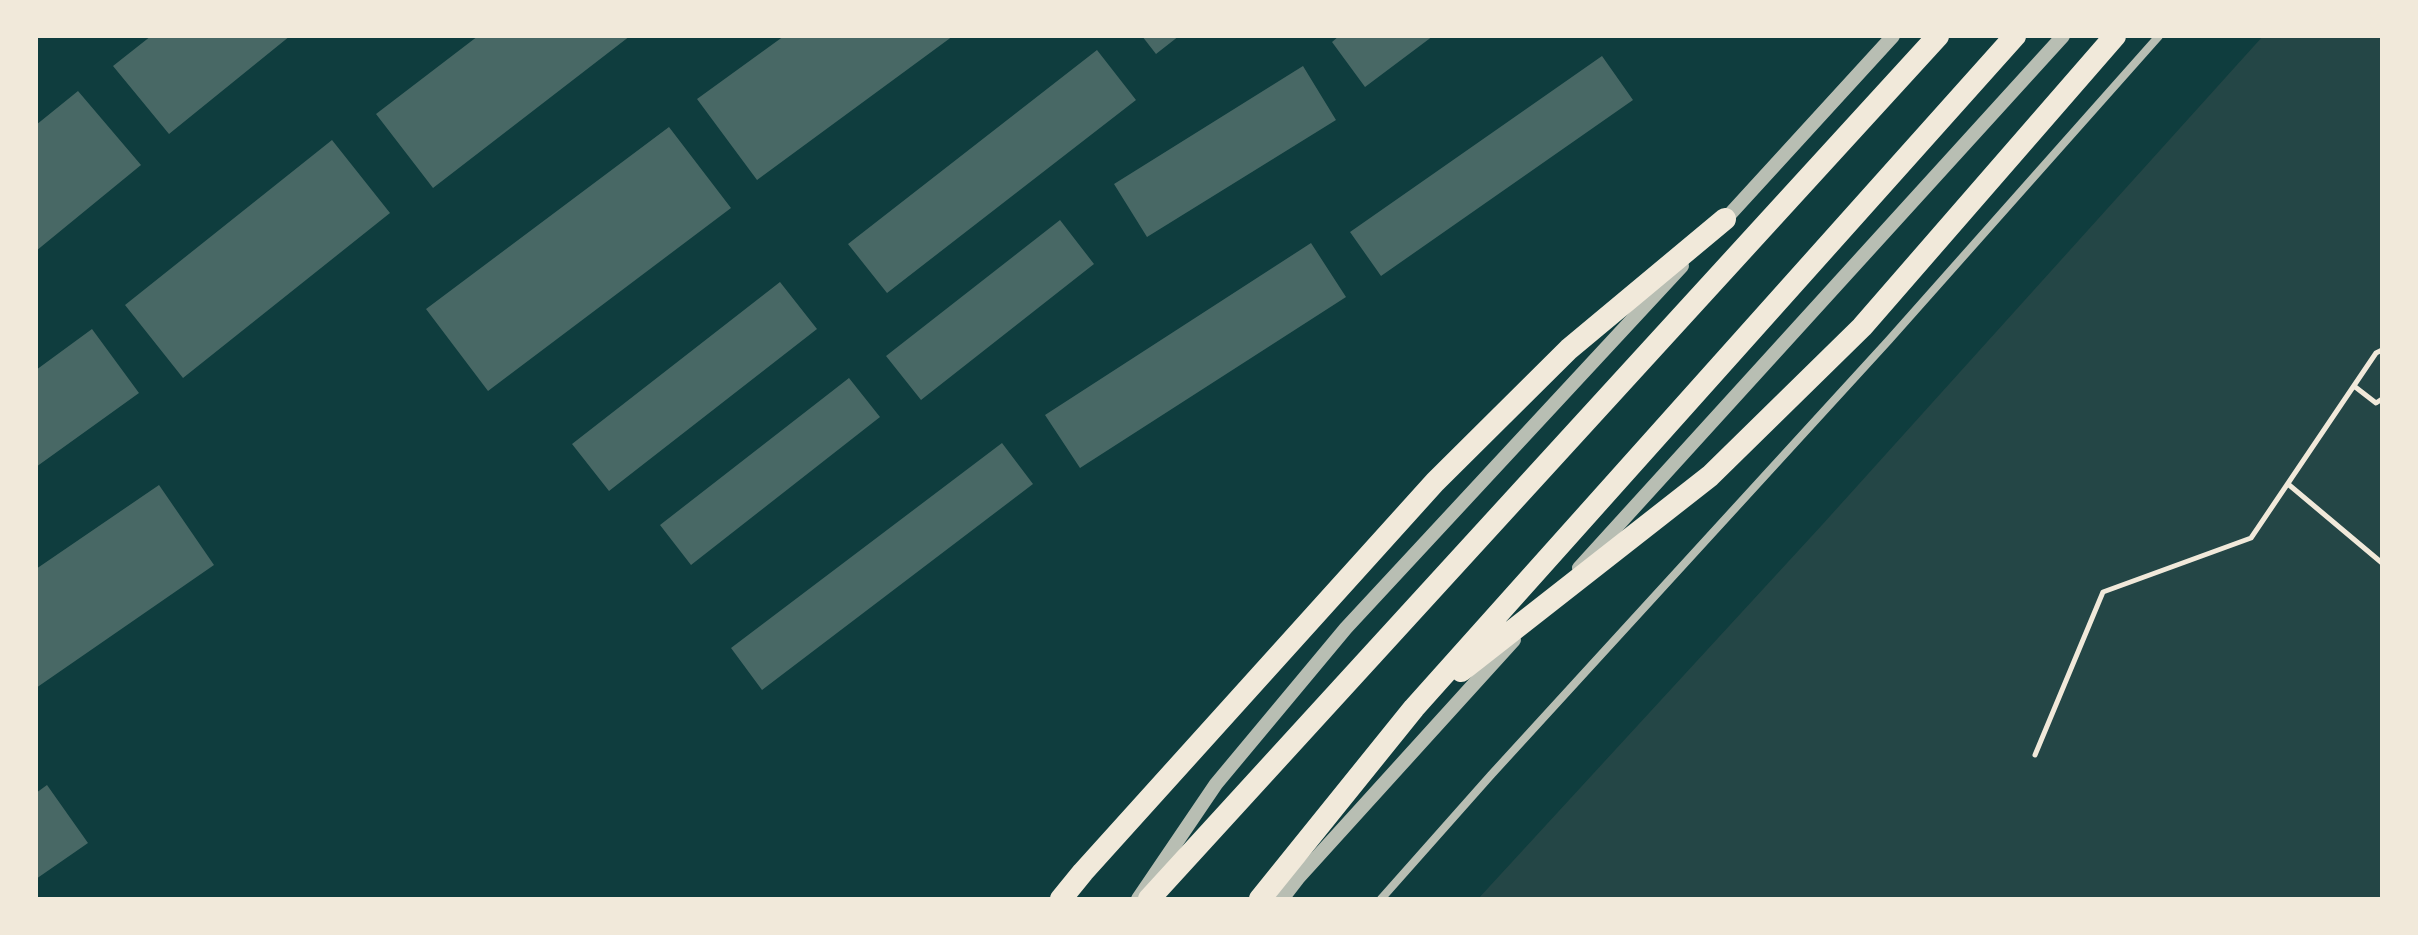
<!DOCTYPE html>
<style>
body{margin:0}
#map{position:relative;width:2418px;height:935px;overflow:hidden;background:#0f3d3e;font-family:Montserrat,sans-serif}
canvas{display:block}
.frame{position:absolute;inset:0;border:38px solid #f1e9da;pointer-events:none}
</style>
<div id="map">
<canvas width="2418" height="935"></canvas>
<div class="frame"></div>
</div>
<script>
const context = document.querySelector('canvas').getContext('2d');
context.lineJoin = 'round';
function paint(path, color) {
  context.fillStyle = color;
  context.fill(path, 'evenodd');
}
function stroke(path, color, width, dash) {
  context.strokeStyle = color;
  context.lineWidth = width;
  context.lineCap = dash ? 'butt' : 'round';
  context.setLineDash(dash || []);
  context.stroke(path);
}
paint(new Path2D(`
 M 2263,36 L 2382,36 L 2382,899 L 1478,899 L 1822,525 Z`), '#244646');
paint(new Path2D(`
 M 151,36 L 290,36 L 169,134 L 113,66 Z
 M 478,36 L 630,36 L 433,188 L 376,114 Z
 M 784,36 L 953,36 L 757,180 L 697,99 Z
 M 1142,36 L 1179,36 L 1156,54 Z
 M 1339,36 L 1433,36 L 1365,87 L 1332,42 Z
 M 1097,50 L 1136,100 L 887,293 L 848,244 Z
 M 1602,56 L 1633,100 L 1381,276 L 1350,232 Z
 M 1303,66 L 1336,120 L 1147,237 L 1114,184 Z
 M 78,91 L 141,165 L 36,251 L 36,125 Z
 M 669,127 L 731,208 L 488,391 L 426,309 Z
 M 332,140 L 390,213 L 183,378 L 125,305 Z
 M 1060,220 L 1094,264 L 921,400 L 886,356 Z
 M 1311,243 L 1346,297 L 1080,468 L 1045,415 Z
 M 780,282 L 817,329 L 609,491 L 572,444 Z
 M 92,329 L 139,393 L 36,467 L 36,370 Z
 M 849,378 L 880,417 L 691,565 L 660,525 Z
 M 1002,443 L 1033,484 L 762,690 L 731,648 Z
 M 159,485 L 214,565 L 36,688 L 36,569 Z
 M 47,785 L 88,843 L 36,879 L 36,793 Z`), '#486865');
stroke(new Path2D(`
 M 2354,386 L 2376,403 L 2382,399
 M 2288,484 L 2382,563
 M 2035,755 L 2103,592 L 2251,538 L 2376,353 L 2382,350`), '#f1e9da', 5);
stroke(new Path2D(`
 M 1381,899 L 1491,775 L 1889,340 L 2159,36`), '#b8beb3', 8);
stroke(new Path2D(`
 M 1721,224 L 1893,36
 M 1579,568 L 2063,36
 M 1138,899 L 1216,784 L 1346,628 L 1682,266
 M 1282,899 L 1299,877 L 1514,640`), '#b8beb3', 14);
stroke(new Path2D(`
 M 1461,671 L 1710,476 L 1862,327 L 2115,36
 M 1061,899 L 1083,872 L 1435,482 L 1569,349 L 1725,219
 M 1149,899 L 1938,36
 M 1260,899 L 1414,708 L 2015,36`), '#f1e9da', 22);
</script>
